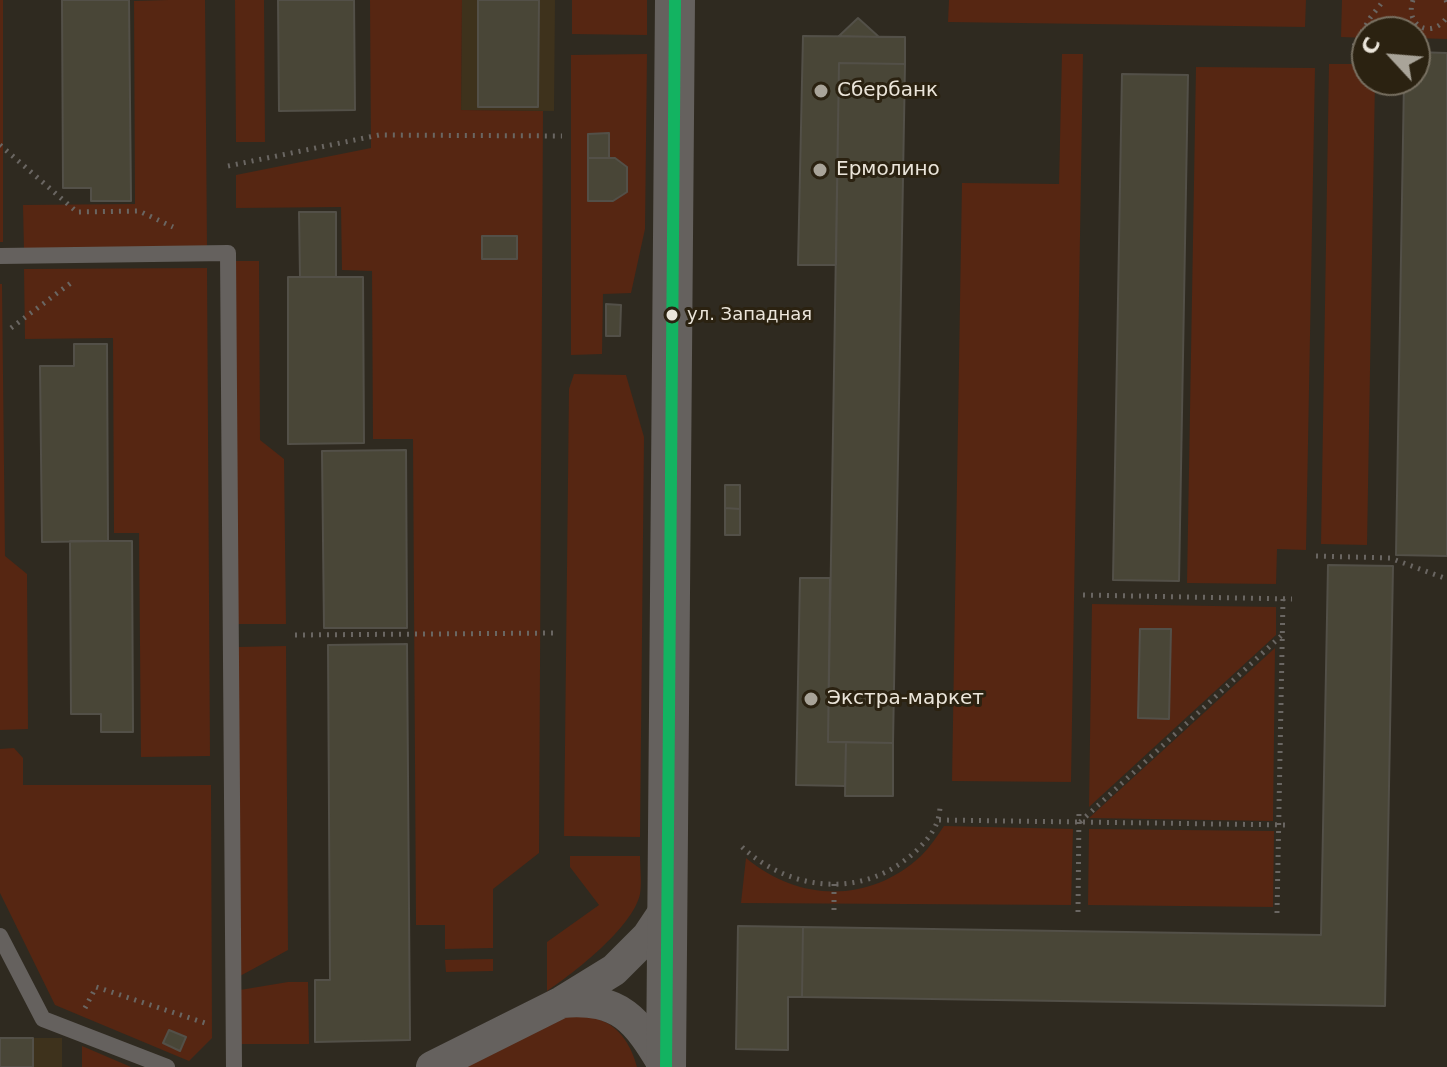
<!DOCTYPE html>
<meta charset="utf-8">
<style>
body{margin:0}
#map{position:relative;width:1447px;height:1067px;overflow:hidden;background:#2f2a20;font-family:"DejaVu Sans",sans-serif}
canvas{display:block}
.north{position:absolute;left:1351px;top:16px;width:80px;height:80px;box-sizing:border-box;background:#2b2211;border:2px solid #787061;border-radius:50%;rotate:296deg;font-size:22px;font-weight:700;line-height:32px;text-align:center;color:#ebe5da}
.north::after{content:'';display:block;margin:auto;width:28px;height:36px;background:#a9a499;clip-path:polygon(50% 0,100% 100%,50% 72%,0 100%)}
</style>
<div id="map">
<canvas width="1447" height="1067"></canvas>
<div class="north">С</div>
</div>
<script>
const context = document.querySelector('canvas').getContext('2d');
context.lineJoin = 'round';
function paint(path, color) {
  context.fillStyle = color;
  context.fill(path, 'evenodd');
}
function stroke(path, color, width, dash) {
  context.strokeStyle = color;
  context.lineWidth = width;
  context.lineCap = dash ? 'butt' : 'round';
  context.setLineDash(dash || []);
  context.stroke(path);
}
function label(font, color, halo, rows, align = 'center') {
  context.font = font + ' "DejaVu Sans",sans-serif';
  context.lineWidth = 6;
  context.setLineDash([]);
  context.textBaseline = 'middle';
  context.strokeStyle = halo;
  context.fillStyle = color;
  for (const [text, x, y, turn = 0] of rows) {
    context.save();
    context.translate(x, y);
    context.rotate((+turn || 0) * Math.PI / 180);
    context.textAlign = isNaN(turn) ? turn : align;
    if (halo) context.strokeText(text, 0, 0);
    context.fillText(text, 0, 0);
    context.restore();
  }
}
paint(new Path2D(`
 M 462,0 L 555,0 L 554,111 L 461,110 Z
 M 0,1038 L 62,1038 L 62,1067 L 0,1067 Z`), '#3e321c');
paint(new Path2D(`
 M 0,0 L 3,0 L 3,242 L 0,242 Z
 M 168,0 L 205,0 L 207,247 L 24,249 L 23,205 L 135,204 L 134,1 Z
 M 235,0 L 264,0 L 265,142 L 236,142 Z
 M 370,0 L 462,0 L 461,110 L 543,111 L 539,853 L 493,889 L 493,948 L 445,949 L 445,925 L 416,925 L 413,439 L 373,439 L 372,271 L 342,270 L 341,207 L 236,208 L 236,175 L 371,148 Z
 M 572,0 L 647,0 L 647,35 L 572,34 Z
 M 949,0 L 1306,0 L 1305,27 L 948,22 Z
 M 1342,0 L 1447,0 L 1447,39 L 1415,38 L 1415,32 L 1367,32 L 1367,38 L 1341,37 Z
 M 647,54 L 645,229 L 631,293 L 603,294 L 602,354 L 571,355 L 571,55 Z
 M 1062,54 L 1083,54 L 1071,782 L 952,781 L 962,183 L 1059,184 Z
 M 1329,64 L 1367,64 L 1367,80 L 1375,80 L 1367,545 L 1321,544 Z
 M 1196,67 L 1315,68 L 1306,550 L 1277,549 L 1276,584 L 1187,583 Z
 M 235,261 L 259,261 L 260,440 L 284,459 L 286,624 L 238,624 Z
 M 207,268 L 210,756 L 141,757 L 139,533 L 114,533 L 113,338 L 25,339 L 24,269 Z
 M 0,284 L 2,284 L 5,556 L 27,574 L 28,729 L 0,730 Z
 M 574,374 L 626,375 L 644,437 L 640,837 L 564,836 L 569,389 Z
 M 1092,604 L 1276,607 L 1276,635 L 1089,807 Z
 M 286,646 L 288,950 L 240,976 L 238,647 Z
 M 1275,648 L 1273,821 L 1089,818 Z
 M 14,748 L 23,758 L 23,785 L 211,785 L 212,1038 L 189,1061 L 55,1005 L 0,893 L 0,749 Z
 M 944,826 L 1073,829 L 1071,905 L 741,903 L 746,858 C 799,902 869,904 921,856 C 930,847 937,836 944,826 Z
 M 1089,829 L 1274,831 L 1273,907 L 1088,905 Z
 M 570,856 L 640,856 C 640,868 642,882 640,894 C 633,927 574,973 547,991 L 547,942 L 599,905 L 570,867 Z
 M 493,959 L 493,971 L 446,972 L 445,960 Z
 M 288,982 L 308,982 L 309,1044 L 241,1044 L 240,990 Z
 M 573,1015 C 582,1016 592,1016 600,1020 C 621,1027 632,1048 637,1067 L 463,1067 L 563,1018 Z
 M 82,1046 L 131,1067 L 82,1067 Z`), '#562612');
const building = new Path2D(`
 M 62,0 L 129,0 L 131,201 L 91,201 L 91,188 L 63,188 Z
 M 278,0 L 354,0 L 355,110 L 279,111 Z
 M 478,0 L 539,0 L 538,107 L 478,107 Z
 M 858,18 L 879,37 L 839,36 Z
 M 803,36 L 905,37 L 905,64 L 839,63 L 836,265 L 798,265 Z
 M 1415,52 L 1447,53 L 1447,556 L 1396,555 L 1404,80 L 1415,80 Z
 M 839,63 L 905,64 L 893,743 L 828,742 Z
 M 1122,74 L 1188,75 L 1179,581 L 1113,580 Z
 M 609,133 L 609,158 L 588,158 L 588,134 Z
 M 588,158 L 615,158 L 627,167 L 627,192 L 613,201 L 588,201 Z
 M 299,212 L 336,212 L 336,277 L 300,277 Z
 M 482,236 L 517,236 L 517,259 L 482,259 Z
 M 288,277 L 363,277 L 364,443 L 288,444 Z
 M 606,304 L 621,305 L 620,336 L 606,336 Z
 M 74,344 L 107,344 L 108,541 L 42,542 L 40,366 L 74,366 Z
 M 406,450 L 407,628 L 324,628 L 322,451 Z
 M 725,485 L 740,485 L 740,509 L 725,508 Z
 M 725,508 L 740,509 L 740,535 L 725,535 Z
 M 70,541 L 132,541 L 133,732 L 101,732 L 101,714 L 71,714 Z
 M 1328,565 L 1393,566 L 1385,1006 L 802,997 L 803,927 L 1321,935 Z
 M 800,578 L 830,578 L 828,742 L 846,742 L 845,786 L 796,785 Z
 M 1140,629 L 1171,629 L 1169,719 L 1138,718 Z
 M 407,644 L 410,1040 L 315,1042 L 315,980 L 330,980 L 328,645 Z
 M 846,742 L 893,743 L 893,796 L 845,796 Z
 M 738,926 L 803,927 L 802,997 L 788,997 L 788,1050 L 736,1049 Z
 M 169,1030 L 186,1037 L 180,1051 L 163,1043 Z
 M 0,1038 L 33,1038 L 33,1067 L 0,1067 Z`);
paint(building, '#494637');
stroke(building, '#535048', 2);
stroke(new Path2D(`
 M 1413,0 C 1404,26 1432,40 1447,17
 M 1446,0 L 1447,3
 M 1407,32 L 1415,23
 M 1354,46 L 1370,18 L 1384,0
 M 0,145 L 77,212 L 139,211 L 173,227
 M 228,166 L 379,135 L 562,136
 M 11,328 L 72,282
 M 1316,556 L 1390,558 L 1447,579
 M 1083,595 L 1292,599
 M 295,635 L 557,633
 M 939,820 L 1288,825
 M 1080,822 L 1281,636
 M 742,847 C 792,893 866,899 917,850 C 930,837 939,826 940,807
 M 834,910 L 834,884
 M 1078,912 L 1079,810
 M 1277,913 L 1283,599
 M 85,1008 L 96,987 L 208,1024`), '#6a6662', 5, [2, 6]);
stroke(new Path2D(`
 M 0,256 L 228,253 L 234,1067
 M 0,936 L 43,1019 L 167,1067`), '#65615e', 16);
stroke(new Path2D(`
 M 562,1002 C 621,997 637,1020 665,1067
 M 432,1067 L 562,1002 L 614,970 L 648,936 L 666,909`), '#65615e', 32);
stroke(new Path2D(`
 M 666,1067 L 675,0`), '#65615e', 40);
stroke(new Path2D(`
 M 666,1067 L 675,0`), '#13b361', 12);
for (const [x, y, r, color] of [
 [821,91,8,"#a9a499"],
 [820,170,8,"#a9a499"],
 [672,315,7,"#ebe5da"],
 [811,699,8,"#a9a499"]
]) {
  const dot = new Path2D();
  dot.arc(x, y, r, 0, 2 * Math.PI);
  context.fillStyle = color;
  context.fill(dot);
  stroke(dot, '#2b2211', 3);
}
label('18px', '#ebe5da', '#2b2211', [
 ["ул. Западная",687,315]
], 'left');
label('20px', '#ebe5da', '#2b2211', [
 ["Сбербанк",837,91],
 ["Ермолино",836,170],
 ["Экстра-маркет",827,699]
], 'left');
</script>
